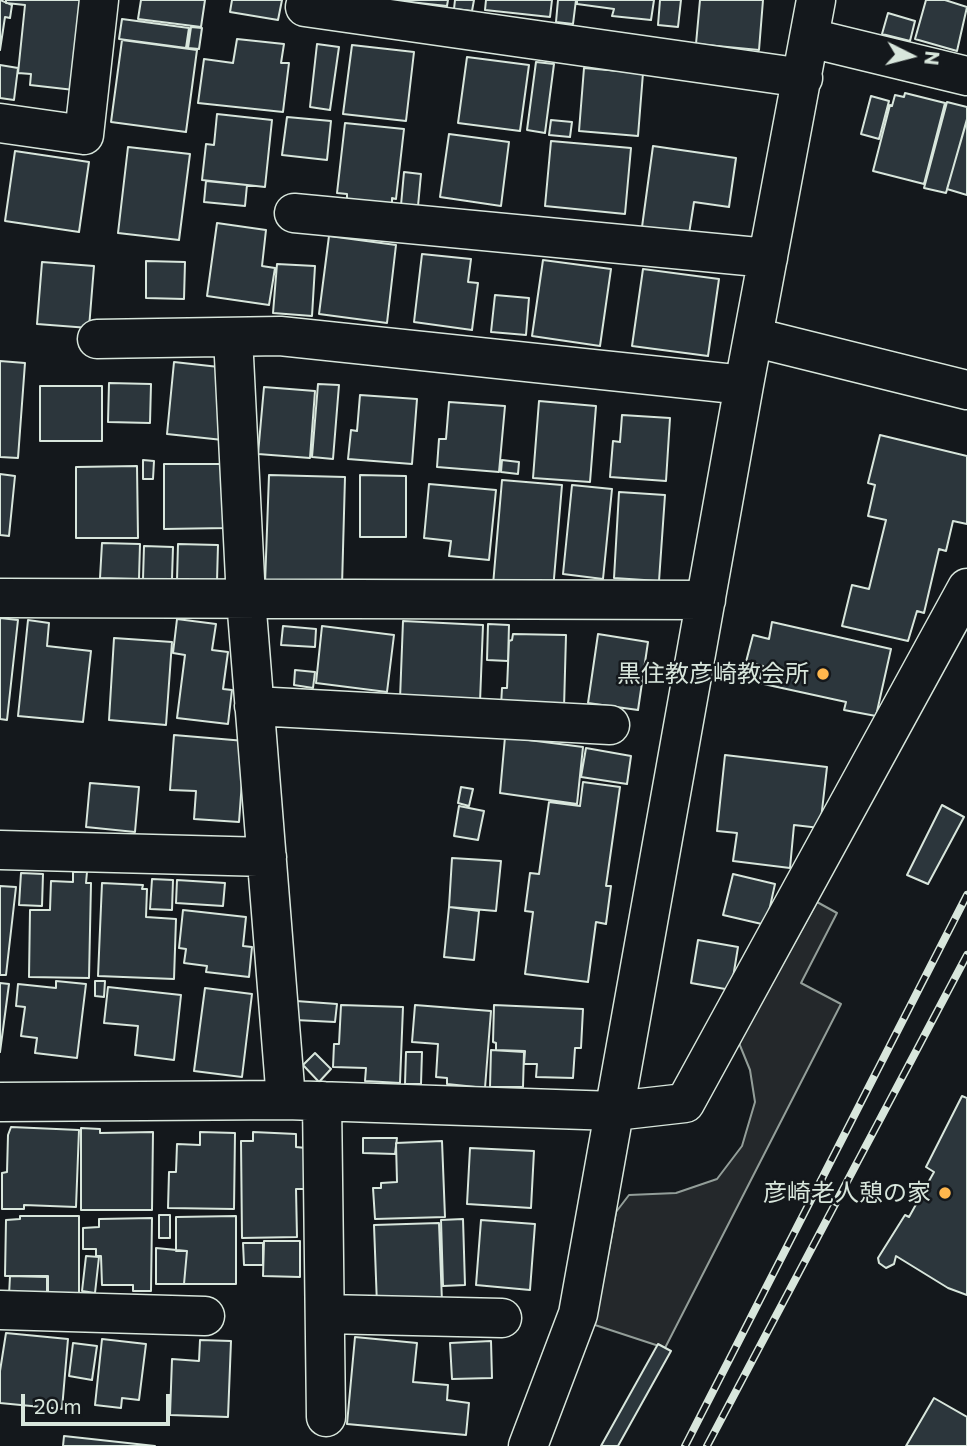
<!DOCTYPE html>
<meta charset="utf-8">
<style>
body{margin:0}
#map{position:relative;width:967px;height:1446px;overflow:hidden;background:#14181c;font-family:Commissioner,sans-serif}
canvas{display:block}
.north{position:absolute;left:876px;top:21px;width:70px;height:70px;-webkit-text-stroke:5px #14181c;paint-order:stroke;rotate:96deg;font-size:19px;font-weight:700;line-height:28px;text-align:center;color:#d8e6dc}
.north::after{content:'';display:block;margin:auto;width:24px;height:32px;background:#d8e6dc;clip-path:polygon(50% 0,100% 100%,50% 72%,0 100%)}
.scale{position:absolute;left:21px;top:1394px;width:149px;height:32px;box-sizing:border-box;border:4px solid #d8e6dc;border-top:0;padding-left:9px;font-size:21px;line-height:24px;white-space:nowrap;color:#d8e6dc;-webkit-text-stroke:5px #14181c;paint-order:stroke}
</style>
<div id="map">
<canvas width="967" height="1446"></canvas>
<div class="north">N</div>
<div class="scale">20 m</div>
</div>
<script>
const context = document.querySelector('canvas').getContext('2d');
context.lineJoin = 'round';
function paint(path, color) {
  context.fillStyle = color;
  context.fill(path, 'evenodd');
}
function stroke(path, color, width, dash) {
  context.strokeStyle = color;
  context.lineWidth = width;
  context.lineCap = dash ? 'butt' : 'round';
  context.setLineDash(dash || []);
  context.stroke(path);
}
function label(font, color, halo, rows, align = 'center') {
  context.font = font + ' Commissioner,"Noto Sans JP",sans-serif';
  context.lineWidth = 5;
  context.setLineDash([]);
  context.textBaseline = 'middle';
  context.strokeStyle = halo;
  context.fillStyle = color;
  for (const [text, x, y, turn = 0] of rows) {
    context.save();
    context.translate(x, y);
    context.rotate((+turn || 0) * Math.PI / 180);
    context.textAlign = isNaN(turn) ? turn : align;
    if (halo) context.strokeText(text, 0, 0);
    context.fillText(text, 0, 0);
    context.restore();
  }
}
const parking = new Path2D(`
 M 817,902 L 837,913 L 801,983 L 841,1004 L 665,1348 L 595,1325 L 616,1212 L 629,1195 L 676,1193 L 717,1179 L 742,1146 L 755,1102 L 750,1070 L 739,1043 Z`);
paint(parking, '#24282b');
stroke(parking, '#939e99', 2);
const building = new Path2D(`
 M 0,0 L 12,5 L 10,18 L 5,17 L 0,50 Z
 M 6,0 L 83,0 L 74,90 L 30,85 L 31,74 L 18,73 L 25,5 L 6,3 Z
 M 141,0 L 205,0 L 201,27 L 138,19 Z
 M 232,0 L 282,0 L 278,20 L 230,12 Z
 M 391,0 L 448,0 L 447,6 Z
 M 455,0 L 474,0 L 472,11 L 454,9 Z
 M 486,0 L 552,0 L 550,17 L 485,10 Z
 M 558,0 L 576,0 L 573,24 L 556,22 Z
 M 577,0 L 654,0 L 651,20 L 612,16 L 614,9 L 577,4 Z
 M 660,0 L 681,0 L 678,27 L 658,25 Z
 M 700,0 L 763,0 L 759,50 L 696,44 Z
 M 926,0 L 945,0 L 967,7 L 957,51 L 915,39 Z
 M 888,13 L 915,21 L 910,41 L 882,34 Z
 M 122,19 L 189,28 L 186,48 L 119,39 Z
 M 191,27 L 202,28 L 199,49 L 188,48 Z
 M 237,39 L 284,44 L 281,63 L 289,63 L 283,112 L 198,103 L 204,59 L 233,63 Z
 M 122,40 L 197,50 L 186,132 L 111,122 Z
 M 317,44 L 339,47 L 330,110 L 310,107 Z
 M 352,45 L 414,52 L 406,121 L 343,114 Z
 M 467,57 L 529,65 L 520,131 L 458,123 Z
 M 536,62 L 554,64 L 545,133 L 527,130 Z
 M 0,65 L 18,68 L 14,100 L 0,98 Z
 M 584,68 L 643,73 L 638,136 L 579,131 Z
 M 905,93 L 945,103 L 924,184 L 873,171 L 890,105 L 892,106 L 895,95 L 904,97 Z
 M 871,96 L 889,101 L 879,139 L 861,134 Z
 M 947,102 L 967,107 L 967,119 L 946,193 L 924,188 Z
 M 217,114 L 272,120 L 265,187 L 202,180 L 206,144 L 214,145 Z
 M 287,117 L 331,121 L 327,160 L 282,155 Z
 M 551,120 L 572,122 L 570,137 L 549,135 Z
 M 967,120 L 967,195 L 947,189 Z
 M 345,123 L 404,129 L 396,199 L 392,198 L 392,204 L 347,200 L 347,194 L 337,193 Z
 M 449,134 L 509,142 L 501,206 L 440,197 Z
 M 551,141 L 631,148 L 625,214 L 545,206 Z
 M 653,146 L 736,158 L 729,207 L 694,202 L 689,234 L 642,227 Z
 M 128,147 L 190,154 L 179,240 L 118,233 Z
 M 15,151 L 89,162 L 79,232 L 5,221 Z
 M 404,172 L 421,174 L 418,206 L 401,205 Z
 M 206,181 L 247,185 L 245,206 L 204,202 Z
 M 217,223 L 266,230 L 262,266 L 275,268 L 269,305 L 207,296 Z
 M 329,236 L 396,245 L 387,323 L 319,314 Z
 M 422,254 L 471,259 L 468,282 L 478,283 L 472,330 L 414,322 Z
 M 543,260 L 611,269 L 600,346 L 532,336 Z
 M 146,261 L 185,262 L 184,299 L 146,298 Z
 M 42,262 L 94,266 L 89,328 L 37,324 Z
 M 277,264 L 315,266 L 312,316 L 273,313 Z
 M 643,269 L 719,279 L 708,356 L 632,346 Z
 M 495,295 L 529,298 L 526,335 L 491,332 Z
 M 0,361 L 25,363 L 18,458 L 0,457 Z
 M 174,362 L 228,368 L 232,441 L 167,434 Z
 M 109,383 L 151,384 L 150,423 L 108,422 Z
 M 318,384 L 339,385 L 333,459 L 312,457 Z
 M 40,386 L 102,386 L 102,441 L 40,441 Z
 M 264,387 L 315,391 L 310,458 L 258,454 Z
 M 360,395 L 417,399 L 412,464 L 348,459 L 351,430 L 357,431 Z
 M 539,401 L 596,406 L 590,482 L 533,478 Z
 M 449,402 L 505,406 L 499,472 L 437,467 L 439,439 L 446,439 Z
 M 622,415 L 670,418 L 666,481 L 610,477 L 613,441 L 620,442 Z
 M 880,435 L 967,456 L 967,524 L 953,521 L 946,551 L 939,549 L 924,613 L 917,611 L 908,641 L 842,626 L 852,585 L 869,589 L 886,520 L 868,516 L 875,485 L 868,483 Z
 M 143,460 L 154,461 L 153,479 L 143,479 Z
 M 502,460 L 519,462 L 518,474 L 501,472 Z
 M 164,464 L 228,464 L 228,528 L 164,529 Z
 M 137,466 L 138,538 L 76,538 L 76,467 Z
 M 0,474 L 15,476 L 9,536 L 0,535 Z
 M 269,475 L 345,477 L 342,586 L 265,584 Z
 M 360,475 L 406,476 L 406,537 L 360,537 Z
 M 502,480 L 562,485 L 553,590 L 493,585 Z
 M 429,484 L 496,490 L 489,560 L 449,556 L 451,541 L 424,538 Z
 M 572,485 L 612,489 L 603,579 L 563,574 Z
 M 619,492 L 665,495 L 659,581 L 614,578 Z
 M 102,543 L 140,544 L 139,579 L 100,578 Z
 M 178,544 L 218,545 L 217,581 L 177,580 Z
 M 144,546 L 173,547 L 172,579 L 143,579 Z
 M 0,618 L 18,620 L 7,720 L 0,719 Z
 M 177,619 L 216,624 L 212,650 L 228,652 L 223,689 L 232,690 L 228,724 L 177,718 L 185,655 L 173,653 Z
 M 28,620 L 49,623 L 47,646 L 91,651 L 83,722 L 18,716 Z
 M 403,621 L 483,625 L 480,702 L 400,699 Z
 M 772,622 L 891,649 L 876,716 L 844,710 L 846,702 L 759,683 L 763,666 L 746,662 L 753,635 L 769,639 Z
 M 488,624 L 509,625 L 508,661 L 487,660 Z
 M 283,626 L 316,629 L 315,647 L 281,645 Z
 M 322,626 L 394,635 L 387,692 L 316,683 Z
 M 513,634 L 566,635 L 564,708 L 501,706 L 502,688 L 507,688 L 509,641 L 512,640 Z
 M 598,634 L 648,642 L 638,710 L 588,703 Z
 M 114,638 L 172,642 L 166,725 L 109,720 Z
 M 295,670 L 315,672 L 313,688 L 294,685 Z
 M 174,735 L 245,741 L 239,822 L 194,819 L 196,791 L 170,790 Z
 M 505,737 L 583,747 L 577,804 L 500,793 Z
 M 586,748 L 631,756 L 627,784 L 581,777 Z
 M 725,755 L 827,767 L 820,828 L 794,825 L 790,868 L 733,861 L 737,833 L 717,831 Z
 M 583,782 L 620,787 L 606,886 L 611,886 L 606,924 L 596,922 L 588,982 L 525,974 L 533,912 L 525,911 L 530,873 L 539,874 L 549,802 L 580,806 Z
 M 90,783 L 139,787 L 135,832 L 86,827 Z
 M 461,787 L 473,789 L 469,806 L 458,803 Z
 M 942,805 L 964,817 L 928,884 L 907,875 Z
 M 459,806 L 484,811 L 478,840 L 454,836 Z
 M 452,858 L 501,861 L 496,911 L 449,907 Z
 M 73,872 L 87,872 L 86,883 L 91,883 L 89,978 L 29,977 L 30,910 L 50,910 L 51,881 L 73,882 Z
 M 21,873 L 43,874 L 42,906 L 19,905 Z
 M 733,874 L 775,884 L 766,925 L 723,915 Z
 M 152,879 L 173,880 L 172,910 L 150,909 Z
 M 177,880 L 225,883 L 223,906 L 176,903 Z
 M 102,883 L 143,885 L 142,889 L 147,889 L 146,917 L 176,919 L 174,979 L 98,976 Z
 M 0,886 L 16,887 L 6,975 L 0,975 Z
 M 449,907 L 479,911 L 474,960 L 444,957 Z
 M 183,910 L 246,917 L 243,946 L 252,947 L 249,977 L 206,972 L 207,966 L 184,963 L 186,949 L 179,948 Z
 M 698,940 L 738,947 L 731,990 L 691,983 Z
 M 56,981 L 86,984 L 77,1058 L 35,1053 L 37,1038 L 21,1036 L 25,1007 L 16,1006 L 18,984 L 56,988 Z
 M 95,981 L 105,981 L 104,997 L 95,996 Z
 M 0,983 L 9,984 L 0,1052 Z
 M 108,987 L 181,995 L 174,1060 L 135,1055 L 138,1026 L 104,1023 Z
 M 205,988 L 252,994 L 242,1077 L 194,1071 Z
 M 296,1001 L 337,1004 L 335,1022 L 295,1020 Z
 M 341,1005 L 403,1007 L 400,1083 L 365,1081 L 366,1068 L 333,1067 L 334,1044 L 339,1044 Z
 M 415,1005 L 491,1011 L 485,1088 L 447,1084 L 447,1078 L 436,1077 L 438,1044 L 412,1042 Z
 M 494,1005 L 583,1009 L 581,1048 L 575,1048 L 573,1078 L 536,1077 L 537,1064 L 524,1064 L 525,1051 L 496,1050 L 496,1043 L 493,1042 Z
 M 491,1050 L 524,1052 L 523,1087 L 490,1087 Z
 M 406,1052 L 422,1052 L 421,1084 L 405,1084 Z
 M 315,1053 L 331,1069 L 319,1082 L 303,1065 Z
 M 962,1096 L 967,1098 L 967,1295 L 948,1288 L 896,1256 L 894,1264 L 886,1268 L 879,1263 L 878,1258 L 905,1215 L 909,1217 L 934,1172 L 926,1167 Z
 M 11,1127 L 79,1130 L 76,1207 L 24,1205 L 24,1209 L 2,1209 L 2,1173 L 7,1172 L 8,1135 Z
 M 81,1128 L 100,1129 L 100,1133 L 153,1132 L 152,1210 L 81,1210 Z
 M 200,1132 L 235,1133 L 234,1209 L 168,1208 L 169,1172 L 176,1172 L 177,1144 L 200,1145 Z
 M 253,1132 L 296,1134 L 296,1147 L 306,1148 L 308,1189 L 296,1189 L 297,1237 L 242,1238 L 241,1141 L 253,1141 Z
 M 363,1138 L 397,1138 L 395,1154 L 363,1153 Z
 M 442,1141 L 445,1217 L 375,1219 L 373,1188 L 381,1188 L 381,1183 L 397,1182 L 396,1143 Z
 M 470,1148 L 534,1151 L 531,1208 L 467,1204 Z
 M 159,1215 L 170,1215 L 170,1238 L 159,1238 Z
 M 20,1216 L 79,1216 L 79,1294 L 48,1293 L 48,1276 L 5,1276 L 6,1220 L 20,1219 Z
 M 236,1216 L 236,1284 L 184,1284 L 187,1251 L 176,1251 L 176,1217 Z
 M 152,1218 L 151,1291 L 133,1291 L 133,1285 L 102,1285 L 101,1256 L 96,1256 L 96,1249 L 83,1249 L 83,1228 L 99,1227 L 99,1219 Z
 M 463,1219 L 465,1285 L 443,1286 L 441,1220 Z
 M 481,1220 L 535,1224 L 530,1290 L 476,1285 Z
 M 439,1223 L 442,1302 L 377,1305 L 374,1225 Z
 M 264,1241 L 300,1241 L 300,1277 L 263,1276 Z
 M 243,1243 L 263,1243 L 263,1265 L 244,1265 Z
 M 156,1248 L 187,1251 L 184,1284 L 156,1284 Z
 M 86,1256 L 99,1257 L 95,1293 L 82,1291 Z
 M 10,1276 L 47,1277 L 47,1293 L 9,1295 Z
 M 6,1333 L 68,1339 L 62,1409 L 0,1403 L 0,1371 Z
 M 355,1337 L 417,1343 L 413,1382 L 448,1385 L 447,1400 L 469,1403 L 466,1435 L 347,1424 Z
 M 102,1339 L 146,1344 L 139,1400 L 122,1398 L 121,1408 L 95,1405 Z
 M 200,1340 L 231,1341 L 228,1417 L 170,1415 L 172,1359 L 199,1361 Z
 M 491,1341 L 492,1378 L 452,1379 L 450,1343 Z
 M 73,1343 L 97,1346 L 92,1380 L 69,1376 Z
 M 658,1344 L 671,1351 L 618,1446 L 601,1446 Z
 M 934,1398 L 967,1417 L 967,1446 L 906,1446 Z
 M 64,1436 L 155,1446 L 63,1446 Z`);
paint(building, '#2c363c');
stroke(building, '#d8e6dc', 2);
const minor = new Path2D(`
 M 307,0 L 305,7 L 803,78
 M 810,38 L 967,76
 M 0,123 L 84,135 L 99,0
 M 294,213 L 768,258
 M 233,337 L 246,599 L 286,1100
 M 753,337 L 967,390
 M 97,339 L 280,336 L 744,385
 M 0,598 L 706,600
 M 254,706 L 610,725
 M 0,850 L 267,857
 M 322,1101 L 326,1417
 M 0,1102 L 286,1100 L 615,1111 L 685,1103 L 967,588
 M 0,1310 L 205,1316
 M 325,1314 L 502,1318
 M 528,1446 L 578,1314 L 744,385 L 816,0`);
stroke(minor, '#d8e6dc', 41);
stroke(minor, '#14181c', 38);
const rail = new Path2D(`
 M 685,1446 L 967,895
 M 707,1446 L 967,955`);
stroke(rail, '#d8e6dc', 8);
stroke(rail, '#14181c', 5, [16]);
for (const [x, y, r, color] of [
 [823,674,7,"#ffb74d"],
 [945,1193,7,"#ffb74d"]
]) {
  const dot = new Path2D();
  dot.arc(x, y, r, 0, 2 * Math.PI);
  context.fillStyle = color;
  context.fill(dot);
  stroke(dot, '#14181c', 2.5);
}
label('24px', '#d8e6dc', '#14181c', [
 ["黒住教彦崎教会所",809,674],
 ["彦崎老人憩の家",931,1193]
], 'right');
</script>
